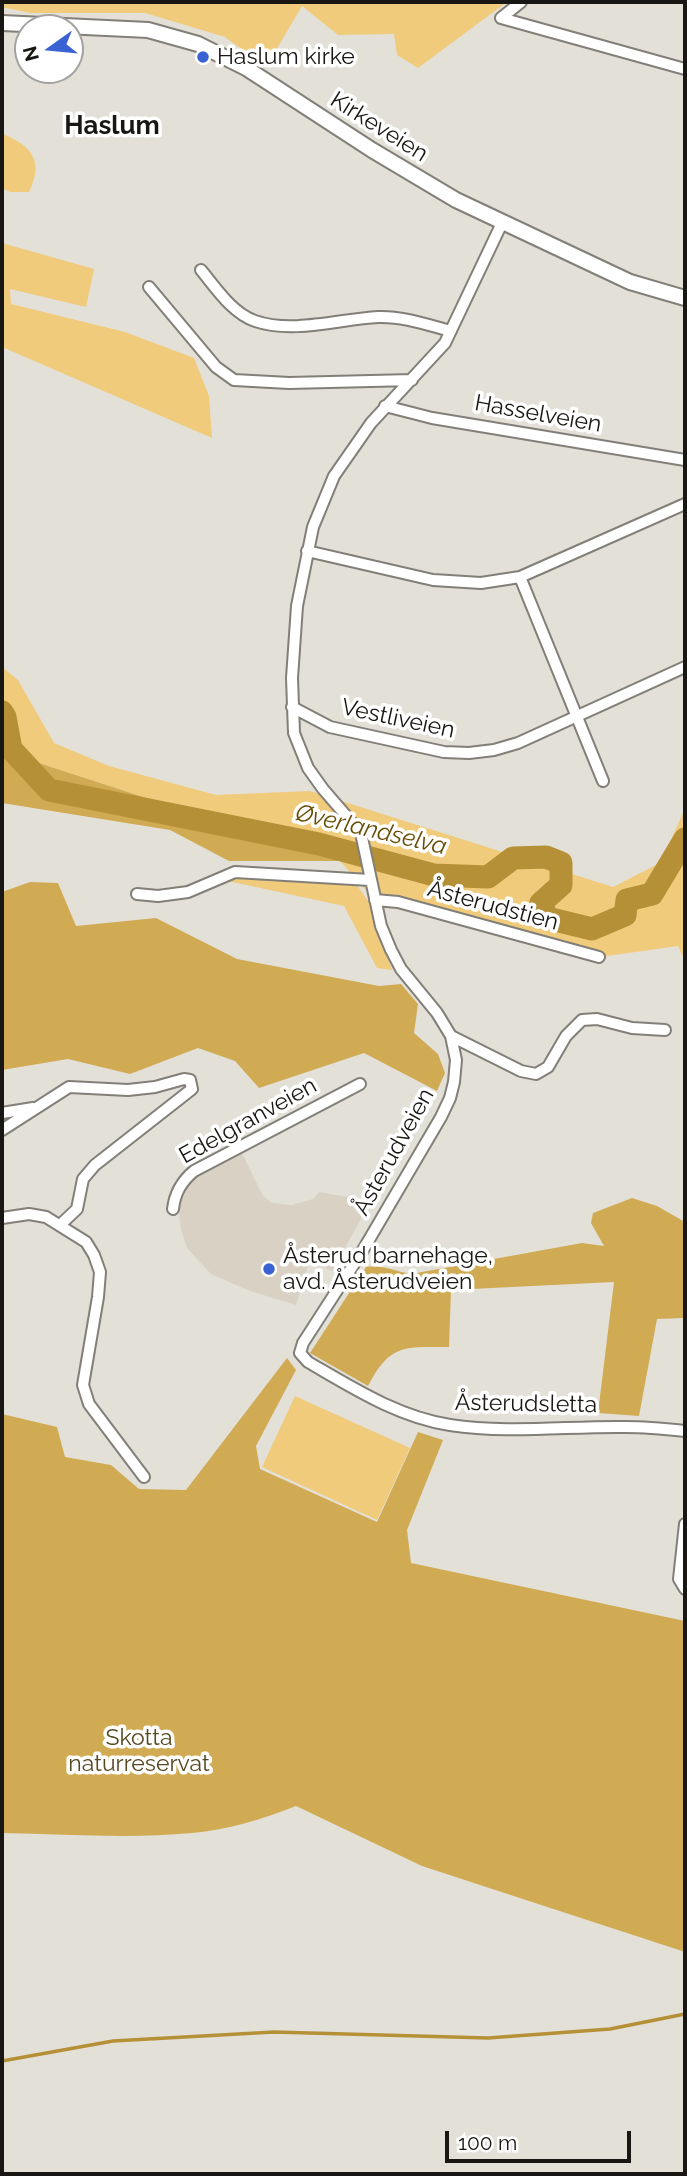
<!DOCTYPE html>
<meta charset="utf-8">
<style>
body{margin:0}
#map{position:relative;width:687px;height:2176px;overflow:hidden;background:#e3e0d8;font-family:Raleway,sans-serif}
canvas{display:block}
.frame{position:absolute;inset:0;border:4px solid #181714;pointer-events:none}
.north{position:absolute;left:14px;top:14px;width:70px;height:70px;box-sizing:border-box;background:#fff;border:2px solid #a3a2a1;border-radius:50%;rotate:255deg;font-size:19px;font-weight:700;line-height:28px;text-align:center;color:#181714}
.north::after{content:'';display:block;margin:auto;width:24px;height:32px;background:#3a62d3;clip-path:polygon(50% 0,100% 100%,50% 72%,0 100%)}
.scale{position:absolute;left:445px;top:2131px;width:186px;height:32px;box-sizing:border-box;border:4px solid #181714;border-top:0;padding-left:9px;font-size:21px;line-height:24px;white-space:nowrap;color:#181714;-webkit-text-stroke:5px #fff;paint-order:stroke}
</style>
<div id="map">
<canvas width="687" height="2176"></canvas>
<div class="frame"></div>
<div class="north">N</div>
<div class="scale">100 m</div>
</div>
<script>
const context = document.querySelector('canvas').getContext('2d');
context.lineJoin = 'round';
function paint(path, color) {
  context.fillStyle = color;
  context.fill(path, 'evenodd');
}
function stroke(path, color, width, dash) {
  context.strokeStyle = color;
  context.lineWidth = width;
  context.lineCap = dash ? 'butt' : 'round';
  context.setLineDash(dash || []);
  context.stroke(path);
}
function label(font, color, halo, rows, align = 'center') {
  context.font = font + ' Raleway,sans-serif';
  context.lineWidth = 7;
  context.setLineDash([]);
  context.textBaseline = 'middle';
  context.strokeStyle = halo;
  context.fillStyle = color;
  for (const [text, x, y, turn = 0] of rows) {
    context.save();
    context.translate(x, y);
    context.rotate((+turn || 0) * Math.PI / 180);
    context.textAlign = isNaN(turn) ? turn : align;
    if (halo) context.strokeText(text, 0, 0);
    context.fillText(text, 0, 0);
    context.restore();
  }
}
paint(new Path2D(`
 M 241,1151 L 263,1196 L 272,1203 L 291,1205 L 313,1199 L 319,1192 L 371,1201 L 332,1271 L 309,1262 L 296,1305 L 250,1291 L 211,1274 L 187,1248 L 181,1230 L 178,1205 L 187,1182 L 204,1170 Z`), '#d9d2c4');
paint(new Path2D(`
 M 2,2 L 507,2 L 418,68 L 397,55 L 394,34 L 338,35 L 302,6 L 266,67 L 225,37 L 145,13 L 30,13 L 2,7 Z
 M 3,134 C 32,146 44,161 29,192 L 10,192 L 2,188 Z
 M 2,243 L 94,269 L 86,307 L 10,289 L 11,304 L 125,332 L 194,358 L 209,396 L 212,438 L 2,347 Z
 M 2,667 L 18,680 L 54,743 L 109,766 L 216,795 L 310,791 L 613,887 L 660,863 L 685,809 L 685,961 L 678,946 L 600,957 L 371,896 L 340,861 L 2,751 Z
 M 230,875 L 354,881 L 369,902 L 392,970 L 377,968 L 344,906 L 228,881 Z
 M 295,1396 L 410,1448 L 377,1520 L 262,1467 Z`), '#f0cb7b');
paint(new Path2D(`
 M 2,751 L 340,861 L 229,861 L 170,830 L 2,803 Z
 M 30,882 L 58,883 L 76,926 L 156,918 L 237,959 L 379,986 L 401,984 L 418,1004 L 414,1033 L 438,1054 L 445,1073 L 437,1091 L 364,1053 L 259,1088 L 235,1061 L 198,1048 L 130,1074 L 68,1059 L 2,1070 L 2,892 Z
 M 632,1198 L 657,1206 L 685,1222 L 685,1318 L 657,1319 L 639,1416 L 598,1413 L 614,1282 L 451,1290 L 449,1347 C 405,1347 390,1343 368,1386 L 310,1353 L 366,1267 C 385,1265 393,1271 411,1274 L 582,1243 L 604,1246 L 591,1223 L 593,1213 Z
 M 287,1358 L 296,1370 L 256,1446 L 260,1469 L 377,1522 L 418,1432 L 443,1440 L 407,1530 L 411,1563 L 685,1621 L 685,1952 L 422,1866 L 296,1806 C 263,1819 228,1830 192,1833 C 129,1839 64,1834 2,1833 L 2,1414 L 57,1427 L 65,1457 L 111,1465 L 139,1489 L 186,1490 Z`), '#d1ab53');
stroke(new Path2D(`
 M 2,2061 L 113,2041 L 274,2032 L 488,2038 L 610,2029 L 685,2014`), '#b69036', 3.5);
stroke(new Path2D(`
 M 2,712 L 5,717 L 11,749 L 49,790 L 319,844 L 434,875 L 488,877 L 513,858 L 546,857 L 561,863 L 561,885 L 541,903 L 547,918 L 592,929 L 625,915 L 627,900 L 652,894 L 685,839`), '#b69036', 23);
const minor = new Path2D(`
 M 501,18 L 685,69
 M 501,18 L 521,2
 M 502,223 L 445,343 L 371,423 L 334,476 L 313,527 L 297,606 L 292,678 L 294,733 L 308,768 L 323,789 L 361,833 L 381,926 L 391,950 L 401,969 L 437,1013 L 451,1036 L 456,1060 L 454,1082 L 450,1098 L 441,1117 L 363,1250 L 303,1343 L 300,1353 L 308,1362 C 353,1388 398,1417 450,1425 C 508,1434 568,1426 626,1427 C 646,1427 666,1429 685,1431
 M 201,270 C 216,288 232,313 255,321 C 293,334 340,319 378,317 C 403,316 428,325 451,331
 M 149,287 L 216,367 L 234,380 L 289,383 L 412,380
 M 385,406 L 432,418 L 685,460
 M 307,551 L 433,580 L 481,583 L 520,577 L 685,504
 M 520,577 L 603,781
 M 292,707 L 330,727 L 444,752 L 469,753 L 494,750 L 518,743 L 685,667
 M 137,894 L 158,896 L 188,892 L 235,872 L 370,880
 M 375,900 L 398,902 L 599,957
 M 451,1036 L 521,1071 L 536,1074 L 548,1067 L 566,1036 L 582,1020 L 597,1019 L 632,1028 L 665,1030
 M 2,1113 L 33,1108
 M 2,1130 L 69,1087 L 128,1090 L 155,1087 L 184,1079 L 190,1080 L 192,1089 L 95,1165 L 83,1179 L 77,1209 L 60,1225
 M 173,1209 C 175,1192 182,1181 194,1171 L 360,1084
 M 2,1218 L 29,1214 L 46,1217 L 86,1242 L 94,1255 L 100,1272 L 98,1297 L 83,1385 L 89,1404 L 144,1477
 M 685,1524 L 679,1579 L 685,1589`);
const secondary = new Path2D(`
 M 2,23 L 148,30 L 198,44 L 246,68 L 372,150 L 456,200 L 630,282 L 685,298`);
stroke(minor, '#827f78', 14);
stroke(secondary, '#827f78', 18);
stroke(minor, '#fff', 10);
stroke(secondary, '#fff', 14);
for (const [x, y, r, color] of [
 [203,57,7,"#3a62d3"],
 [269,1269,7,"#3a62d3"]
]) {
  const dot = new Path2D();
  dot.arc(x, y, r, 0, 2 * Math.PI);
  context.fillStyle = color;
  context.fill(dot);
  stroke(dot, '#fff', 2.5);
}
label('23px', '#181714', '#fff', [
 ["Haslum kirke",217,57],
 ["Åsterud barnehage,",283,1256],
 ["avd. Åsterudveien",283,1282]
], 'left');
label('23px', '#181714', '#fff', [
 ["Kirkeveien",379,127,32],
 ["Hasselveien",538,414,10],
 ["Vestliveien",398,719,12],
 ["Åsterudstien",493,906,15],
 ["Edelgranveien",248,1121,-29],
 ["Åsterudveien",394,1152,-61],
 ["Åsterudsletta",526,1404,1]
]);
label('23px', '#584822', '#fff', [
 ["Skotta",139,1738],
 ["naturreservat",139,1764]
]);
label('italic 24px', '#684e06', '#fff', [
 ["Øverlandselva",371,830,13]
]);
label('bold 26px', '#181714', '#fff', [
 ["Haslum",112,126]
]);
</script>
